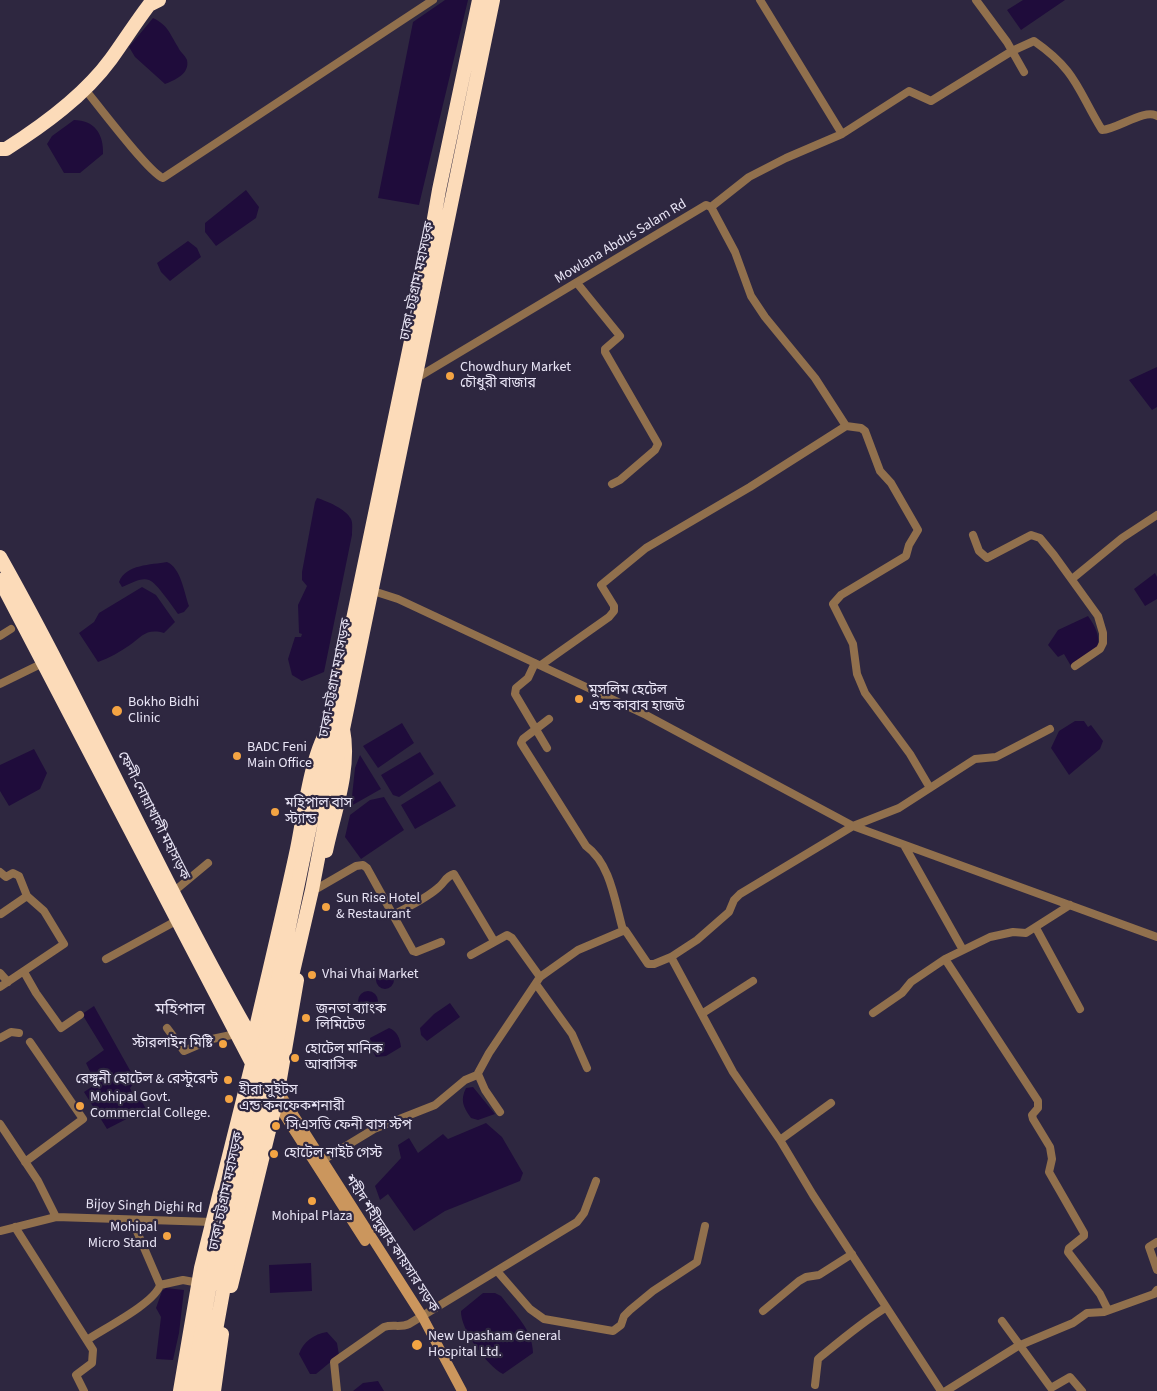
<!DOCTYPE html>
<meta charset="utf-8">
<style>
body{margin:0}
canvas{display:block;background:#2e2740}
</style>
<canvas width="1157" height="1391"></canvas>
<script>
const context = document.querySelector('canvas').getContext('2d');
context.lineJoin = 'round';
function paint(path, color) {
  context.fillStyle = color;
  context.fill(path, 'evenodd');
}
function stroke(path, color, width, dash) {
  context.strokeStyle = color;
  context.lineWidth = width;
  context.lineCap = dash ? 'butt' : 'round';
  context.setLineDash(dash || []);
  context.stroke(path);
}
function label(font, color, halo, rows, align = 'center') {
  context.font = font + ' "Source Sans 3","Noto Sans Bengali",sans-serif';
  context.lineWidth = 4.5;
  context.setLineDash([]);
  context.textBaseline = 'middle';
  context.strokeStyle = halo;
  context.fillStyle = color;
  for (const [text, x, y, turn = 0] of rows) {
    context.save();
    context.translate(x, y);
    context.rotate((+turn || 0) * Math.PI / 180);
    context.textAlign = isNaN(turn) ? turn : align;
    if (halo) context.strokeText(text, 0, 0);
    context.fillText(text, 0, 0);
    context.restore();
  }
}
paint(new Path2D(`
 M 445,0 L 468,0 L 419,205 L 378,198 L 413,22 Z
 M 1023,0 L 1065,0 L 1021,30 L 1007,10 Z
 M 153,18 C 168,25 170,34 178,47 C 180,52 185,55 187,60 C 190,74 175,80 165,84 L 135,57 L 129,47 Z
 M 74,120 C 94,120 104,134 103,154 L 80,173 L 64,173 L 47,144 L 52,136 Z
 M 246,190 L 259,207 L 256,218 L 216,246 L 205,232 L 205,223 Z
 M 188,241 L 197,248 L 201,257 L 170,281 L 161,272 L 157,263 Z
 M 1157,367 L 1157,407 L 1152,410 L 1129,380 Z
 M 317,498 C 327,501 346,509 351,519 C 353,523 352,530 352,535 L 324,672 L 302,681 L 292,675 L 288,659 L 295,637 L 301,637 L 302,634 L 299,633 L 298,605 L 307,586 L 302,580 L 302,572 L 315,502 Z
 M 167,562 C 181,568 184,592 189,606 L 184,612 L 178,614 C 173,607 156,582 149,580 C 141,577 130,584 122,587 L 119,582 C 126,564 151,565 167,562 Z
 M 1155,573 L 1157,577 L 1157,599 L 1145,606 L 1134,589 Z
 M 142,587 L 156,595 L 175,622 L 164,633 C 147,628 142,636 130,645 C 120,652 109,658 98,662 L 79,633 L 94,622 L 99,613 Z
 M 1088,616 C 1095,626 1101,636 1097,649 L 1071,666 L 1064,654 L 1058,657 L 1048,645 L 1058,630 Z
 M 1075,721 L 1084,721 L 1088,727 L 1091,725 L 1103,741 L 1100,749 L 1069,775 L 1051,748 L 1059,731 Z
 M 402,723 L 414,743 L 378,768 L 363,746 Z
 M 34,749 L 47,773 L 40,789 L 9,806 L 0,791 L 0,765 Z
 M 420,752 L 434,774 L 399,797 L 393,795 L 381,775 Z
 M 360,755 L 381,789 L 351,806 L 355,768 Z
 M 440,781 L 456,806 L 415,829 L 401,805 Z
 M 384,797 L 404,830 L 361,859 L 345,837 L 350,815 L 370,800 Z
 M376 980a9 9 0 1 1 18 0a9 9 0 1 1-18 0Z
 M358 1001a10 10 0 1 1 20 0a10 10 0 1 1-20 0Z
 M 450,1003 L 460,1017 L 427,1041 L 421,1035 L 420,1028 L 434,1014 Z
 M 94,1006 L 136,1081 L 130,1088 L 136,1102 L 141,1100 L 146,1109 L 107,1129 L 84,1092 L 96,1084 L 86,1063 L 104,1050 L 82,1014 Z
 M 389,1028 C 397,1031 400,1038 401,1047 L 386,1056 L 376,1057 L 371,1048 L 370,1038 Z
 M 473,1087 L 495,1114 L 478,1120 L 471,1118 C 463,1107 460,1100 466,1088 Z
 M 486,1123 L 502,1137 L 523,1173 L 520,1181 L 445,1211 L 414,1231 L 388,1194 L 380,1200 L 375,1186 L 401,1158 L 398,1145 L 409,1138 L 418,1153 L 443,1134 L 448,1139 Z
 M 311,1263 L 312,1291 L 270,1293 L 269,1265 Z
 M 166,1288 L 184,1290 L 179,1333 L 173,1360 L 156,1359 L 161,1317 L 156,1308 L 162,1291 Z
 M 483,1293 L 495,1293 L 501,1296 C 515,1314 533,1330 533,1353 L 503,1374 C 487,1366 460,1329 461,1311 Z
 M 327,1332 L 337,1343 L 339,1355 L 316,1374 L 310,1374 L 299,1354 C 303,1342 314,1334 327,1332 Z
 M 378,1381 L 384,1391 L 353,1391 L 363,1383 Z`), '#1f0c3b');
stroke(new Path2D(`
 M 760,0 L 842,134
 M 976,0 L 1007,42 L 1024,72
 M 84,88 C 97,104 149,173 163,178 L 433,0
 M 711,207 L 749,177 L 786,158 L 842,134 L 909,91 L 931,101 L 1012,51 L 1034,41 C 1077,71 1077,89 1102,130 C 1118,129 1145,108 1157,116
 M 577,283 L 620,336 L 605,349 L 605,352 L 658,444 L 655,450 L 620,480 L 612,484
 M 415,379 L 706,205 L 711,207 L 735,252 L 751,296 L 765,317 L 815,378 L 846,426 L 861,428 L 865,431 L 880,471 L 891,483 L 918,530 L 909,545 L 906,556 L 841,595 L 833,604 L 853,644 L 857,674 L 865,693 L 910,754 L 930,788
 M 973,535 L 979,551 L 987,558 L 1031,535 L 1040,538 L 1054,555 L 1098,616 L 1103,633 L 1103,643 L 1100,649 L 1075,666
 M 1072,579 L 1122,538 L 1157,515
 M 370,590 L 398,599 L 646,715 L 853,826 L 1157,937
 M 0,636 L 11,629
 M 535,663 L 528,678 L 516,688 L 515,694 L 547,748
 M 541,665 L 609,617 L 614,611 L 614,606 L 601,585 L 646,548 L 750,487 L 846,426
 M 0,684 L 45,662
 M 549,719 L 523,739 L 521,743 L 586,846 C 611,864 615,903 623,930
 M 904,845 L 963,950
 M 0,872 L 6,877 L 13,873 L 19,876 L 27,896 L 44,911 L 64,944 L 0,987
 M 318,888 L 356,866 L 363,865 L 367,868 L 413,951 L 416,952 L 441,942
 M 172,893 L 208,863
 M 1,914 L 27,896
 M 393,915 C 409,906 426,899 439,887 C 445,882 446,876 454,874 L 494,941
 M 1036,928 L 1080,1009
 M 471,955 L 507,935 L 512,938 L 540,977
 M 671,957 L 733,1072 L 780,1140 L 813,1195 L 941,1391
 M 106,959 L 176,921
 M 945,959 L 1038,1101 L 1038,1108 L 1032,1115 L 1033,1119 L 1050,1147 L 1052,1159 L 1049,1172 L 1084,1233 L 1084,1236 L 1069,1248 L 1068,1252 L 1100,1294 L 1108,1310
 M 24,972 L 36,993 L 61,1028 L 80,1015
 M 0,973 L 8,982
 M 536,984 L 572,1034 L 587,1068
 M 703,1013 L 753,981
 M 873,1013 L 902,993 L 911,982 L 945,959 L 990,937 L 1013,932 L 1026,933 L 1070,905
 M 167,1028 L 184,1051 L 212,1039 L 236,1034
 M 0,1038 L 11,1032 L 19,1033
 M 478,1074 L 485,1090 L 500,1112
 M 0,1124 L 38,1181 L 56,1217
 M 780,1140 L 831,1103
 M 25,1162 L 83,1119 L 30,1042
 M 318,1163 L 374,1129 L 435,1105 L 465,1080 L 477,1075 L 489,1053 L 540,977 L 578,950 L 625,930 L 648,964 L 654,964 L 671,957 L 697,940 L 729,912 L 734,900 L 740,894 L 853,826 L 899,808 L 975,759 L 996,757 L 1050,729
 M 132,1220 L 160,1285 L 183,1280 L 199,1283
 M 15,1227 L 93,1350 L 92,1363 L 76,1375 L 84,1391
 M 0,1231 L 56,1217 L 212,1222
 M 1157,1242 L 1149,1247 L 1157,1270
 M 497,1271 L 530,1309 L 544,1319 L 613,1331 L 621,1325 L 624,1316 L 630,1310 L 653,1291 L 697,1262 L 705,1226
 M 763,1311 L 799,1281 L 806,1277 L 819,1275 L 852,1254
 M 1002,1321 L 1051,1388 L 1070,1377 L 1082,1391
 M 87,1340 C 103,1329 155,1303 160,1285
 M 815,1385 L 818,1359 C 840,1341 861,1323 885,1308
 M 337,1391 L 334,1362 L 384,1327 C 393,1324 400,1328 409,1324 L 577,1222 L 584,1213 L 596,1181
 M 946,1391 L 1018,1346 L 1073,1323 L 1087,1313 L 1104,1312 L 1154,1294 L 1157,1290`), '#91704d', 8);
stroke(new Path2D(`
 M 277,1089 L 422,1316 L 462,1391
 M 276,1102 L 365,1241`), '#cb965d', 10);
stroke(new Path2D(`
 M 0,149 L 6,149 C 44,125 84,96 111,59 C 124,41 136,22 149,5 L 159,0
 M 0,557 C 90,717 163,885 255,1044
 M 0,580 L 253,1065
 M 326,851 C 334,813 351,769 343,729 L 493,0
 M 231,1286 L 276,1102 L 297,980
 M 180,1391 L 201,1268 L 252,1064 L 255,1032 C 269,971 284,910 297,849 C 304,816 311,751 331,725 L 421,293 L 439,190 L 479,0
 M 214,1391 L 222,1334`), '#fcdbb9', 14);
stroke(new Path2D(`
 M 191,1391 L 209,1290 L 260,1066 L 331,725
 M 205,1391 L 238,1209 L 312,890 L 343,729`), '#fcdbb9', 14);
for (const [x, y, r, color] of [
 [450,376,5,"#f4a443"],
 [579,699,5,"#f4a443"],
 [117,711,6,"#f4a443"],
 [237,756,5,"#f4a443"],
 [275,812,5,"#f4a443"],
 [326,907,5,"#f4a443"],
 [312,975,5,"#f4a443"],
 [306,1018,5,"#f4a443"],
 [223,1044,5,"#f4a443"],
 [295,1058,5,"#f4a443"],
 [228,1080,5,"#f4a443"],
 [229,1099,5,"#f4a443"],
 [80,1106,5,"#f4a443"],
 [276,1126,5,"#f4a443"],
 [274,1154,5,"#f4a443"],
 [312,1201,5,"#f4a443"],
 [167,1236,5,"#f4a443"],
 [417,1345,6,"#f4a443"]
]) {
  const dot = new Path2D();
  dot.arc(x, y, r, 0, 2 * Math.PI);
  context.fillStyle = color;
  context.fill(dot);
  stroke(dot, '#2e2740', 2);
}
label('14px', '#e8e4f5', '#2e2740', [
 ["Mowlana Abdus Salam Rd",621,242,-31],
 ["ঢাকা-চট্টগ্রাম মহাসড়ক",418,281,-78],
 ["ঢাকা-চট্টগ্রাম মহাসড়ক",336,678,-79],
 ["ফেনী-নোয়াখালী মহাসড়ক",153,816,63],
 ["ঢাকা-চট্টগ্রাম মহাসড়ক",227,1191,-78],
 ["Bijoy Singh Dighi Rd",144,1207,2],
 ["শহীদ শহীদুল্লাহ কায়সার সড়ক",391,1244,57]
]);
label('14px', '#e8e4f5', '#2e2740', [
 ["Chowdhury Market",460,368],
 ["চৌধুরী বাজার",460,384],
 ["মুসলিম হেটেল",589,691],
 ["এন্ড কাবাব হাজউ",589,707],
 ["Bokho Bidhi",128,703],
 ["Clinic",128,719],
 ["BADC Feni",247,748],
 ["Main Office",247,764],
 ["মহিপাল বাস",285,804],
 ["স্ট্যান্ড",285,820],
 ["Sun Rise Hotel",336,899],
 ["& Restaurant",336,915],
 ["Vhai Vhai Market",322,975],
 ["জনতা ব্যাংক",316,1010],
 ["লিমিটেড",316,1026],
 ["স্টারলাইন মিষ্টি",213,1044,"right"],
 ["হোটেল মানিক",305,1050],
 ["আবাসিক",305,1066],
 ["রেঙ্গুনী হোটেল & রেস্টুরেন্ট",218,1080,"right"],
 ["হীরা সুইটস",239,1091],
 ["এন্ড কনফেকশনারী",239,1107],
 ["Mohipal Govt.",90,1098],
 ["Commercial College.",90,1114],
 ["সিএসডি ফেনী বাস স্টপ",286,1126],
 ["হোটেল নাইট গেস্ট",284,1154],
 ["Mohipal Plaza",312,1217,"center"],
 ["Mohipal",157,1228,"right"],
 ["Micro Stand",157,1244,"right"],
 ["New Upasham General",428,1337],
 ["Hospital Ltd.",428,1353]
], 'left');
label('16px', '#e8e4f5', '#2e2740', [
 ["মহিপাল",180,1010]
]);
</script>
